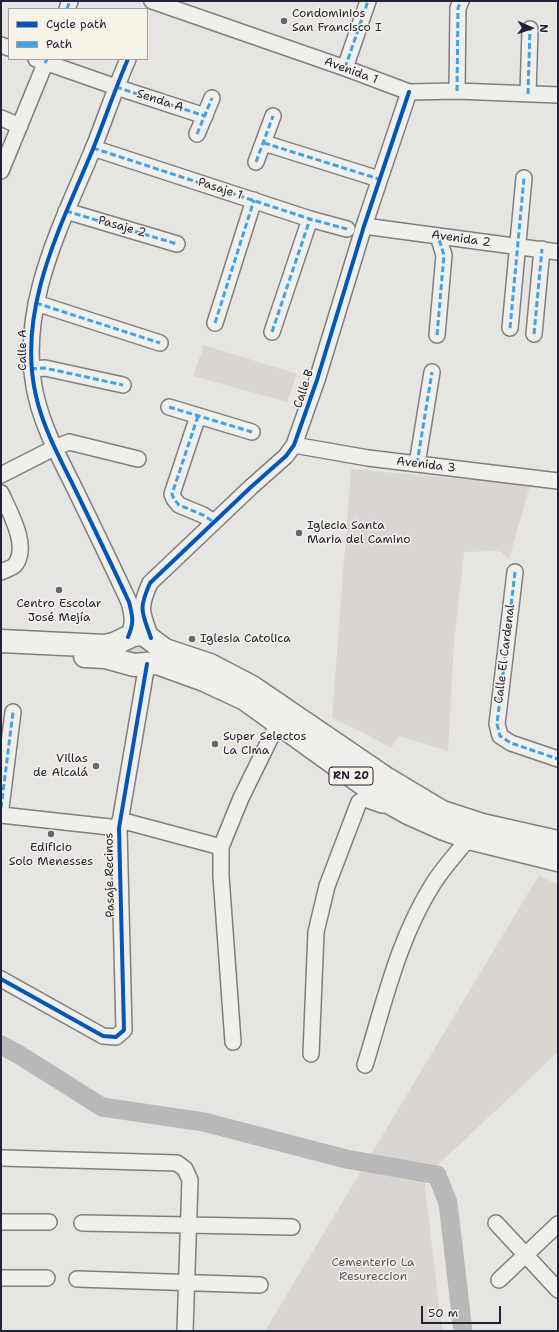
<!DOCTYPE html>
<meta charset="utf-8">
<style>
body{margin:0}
#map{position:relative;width:559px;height:1332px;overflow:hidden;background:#e7e5e1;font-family:"Shantell Sans",sans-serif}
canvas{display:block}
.frame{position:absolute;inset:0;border:2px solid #22223b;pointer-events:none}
.legend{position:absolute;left:8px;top:8px;width:140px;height:52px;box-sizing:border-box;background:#f7f3e8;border:1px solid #a29fa3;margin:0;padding:5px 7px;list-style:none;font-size:12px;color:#22223b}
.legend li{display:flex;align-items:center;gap:8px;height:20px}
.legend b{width:20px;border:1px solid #a29fa3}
.north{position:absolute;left:511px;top:8px;width:40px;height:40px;-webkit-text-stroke:3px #f7f3e8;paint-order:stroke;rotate:92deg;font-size:11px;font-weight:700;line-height:16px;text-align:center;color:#22223b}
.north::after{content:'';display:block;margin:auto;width:14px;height:18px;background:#22223b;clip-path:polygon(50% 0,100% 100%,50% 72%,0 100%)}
.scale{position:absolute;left:421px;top:1306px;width:80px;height:18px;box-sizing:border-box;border:2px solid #22223b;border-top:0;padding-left:5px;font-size:12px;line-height:14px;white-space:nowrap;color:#22223b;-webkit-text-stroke:3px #f7f3e8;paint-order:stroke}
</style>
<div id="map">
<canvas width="559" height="1332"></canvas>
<div class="frame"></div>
<ul class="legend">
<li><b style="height:5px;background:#0057b8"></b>Cycle path</li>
<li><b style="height:5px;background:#3ea2ec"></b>Path</li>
</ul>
<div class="north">N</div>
<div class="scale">50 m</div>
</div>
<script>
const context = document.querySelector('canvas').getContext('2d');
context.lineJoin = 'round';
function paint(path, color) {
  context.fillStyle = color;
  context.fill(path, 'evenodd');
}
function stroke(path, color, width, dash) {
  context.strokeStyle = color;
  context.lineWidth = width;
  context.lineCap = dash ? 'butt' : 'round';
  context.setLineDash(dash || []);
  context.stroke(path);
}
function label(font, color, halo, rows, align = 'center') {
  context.font = font + ' "Shantell Sans",sans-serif';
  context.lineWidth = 3;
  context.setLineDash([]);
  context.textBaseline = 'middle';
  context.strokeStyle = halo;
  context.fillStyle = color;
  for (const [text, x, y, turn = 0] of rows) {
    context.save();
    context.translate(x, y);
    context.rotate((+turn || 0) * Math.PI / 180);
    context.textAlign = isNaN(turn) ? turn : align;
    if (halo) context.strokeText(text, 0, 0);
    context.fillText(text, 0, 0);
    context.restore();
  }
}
paint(new Path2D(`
 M 204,345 L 297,374 L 287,402 L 193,376 Z
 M 351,469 L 530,485 L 509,559 L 501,552 L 496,551 L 464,552 L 454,642 L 448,751 L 399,736 L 391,748 L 364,733 L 332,718 Z
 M 132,639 L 148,651 L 145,657 L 127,652 L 127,649 Z
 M 539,875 L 558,885 L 558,1052 L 424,1178 L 442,1331 L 265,1331 Z`), '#d9d6d2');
stroke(new Path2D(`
 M 1,1045 L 18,1054 L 102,1107 L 204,1122 L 346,1159 L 437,1175 L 448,1203 L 463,1331`), '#bab7b8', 19);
const minor = new Path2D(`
 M 152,1 L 345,68 L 409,92 L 457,91 L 558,95
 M 67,9 L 70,1
 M 1,45 L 9,48
 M 36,59 L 116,87 L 205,116
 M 345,68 L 368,1
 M 457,91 L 458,8 L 461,1
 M 528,94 L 530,29
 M 1,118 L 20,126
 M 197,134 L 212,98
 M 264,143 L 379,179
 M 93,148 L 310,219 L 347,229
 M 256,162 L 273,116
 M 1,171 L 47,59
 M 66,211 L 177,244
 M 364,226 L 558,252
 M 36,303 L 160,343
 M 215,323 L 254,200
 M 510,328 L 524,178
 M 272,332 L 310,219
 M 534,334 L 542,249
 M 437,335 L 444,255 L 438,236
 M 31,369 L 45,368 L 123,385
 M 169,407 L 252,432
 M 198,416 L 172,494 L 174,499 L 179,505 L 203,515 L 214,522
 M 294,445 L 368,458 L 558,481
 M 417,464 L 432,372
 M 1,475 L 54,448 L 69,442 L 138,459
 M 1,493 C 9,511 30,546 15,565 C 12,568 5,570 1,572
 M 515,572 L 497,724 L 500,736 L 511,743 L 558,759
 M 128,637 C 134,623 133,617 129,602 C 111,563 92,524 73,485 C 59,457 43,427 36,396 C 16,310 61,226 93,149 C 105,119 115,89 128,59
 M 151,638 C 142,612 138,610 150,583 L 251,487 L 286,456 L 294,445 L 317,380 L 364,226 L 409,92
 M 1,808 L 13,712
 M 1,815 L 119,828
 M 120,820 L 221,847
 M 1,979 L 103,1036 L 116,1037 L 124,1030 L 119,828 L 147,664
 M 233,1042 L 221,876 L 221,847 L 241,798 L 271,737 L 279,724
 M 311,1054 L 316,932 L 327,886 L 359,802 L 365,799 L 382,805 L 385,805
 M 365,1065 C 384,1004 398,939 433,884 C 443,868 457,853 469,838
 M 1,1158 L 177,1163 L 185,1169 L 190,1180 L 185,1331
 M 1,1222 L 49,1222
 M 82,1223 L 292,1227
 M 496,1223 L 558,1290
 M 1,1278 L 47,1278
 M 77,1279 L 260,1285
 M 499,1280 L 558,1224`);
const highway = new Path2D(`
 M 1,641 L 105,646 L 114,644 L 133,635 L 142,634 L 146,636 L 165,650 L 210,665 L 252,687 L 387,779 L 442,812 L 482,825 L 558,842
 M 85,656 L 105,657 L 134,665 L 157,663 L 204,680 L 245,699 L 352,776 L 392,804 L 408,813 L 444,829 L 469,838 L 558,860`);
stroke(minor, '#7f7e81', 18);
stroke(highway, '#7f7e81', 25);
stroke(minor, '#f0efeb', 15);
stroke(highway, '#f0efeb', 22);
stroke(new Path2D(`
 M 67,9 L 70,1
 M 45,63 L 47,59
 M 345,68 L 368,1
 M 116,87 L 205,116
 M 457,91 L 458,8 L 461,1
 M 528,94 L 530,29
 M 197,134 L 212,98
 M 264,143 L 379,179
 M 93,148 L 310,219 L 347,229
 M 256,162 L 273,116
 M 66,211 L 177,244
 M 36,303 L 160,343
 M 215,323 L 254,200
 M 510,328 L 524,178
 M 272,332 L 310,219
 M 534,334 L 542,249
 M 437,335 L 444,255 L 438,236
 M 31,369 L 45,368 L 123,385
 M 169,407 L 252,432
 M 198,416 L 172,494 L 174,499 L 179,505 L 203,515 L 214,522
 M 417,464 L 432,372
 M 515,572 L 497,724 L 500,736 L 511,743 L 558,759
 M 1,808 L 13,712`), '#3ea2ec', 3, [6, 3]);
stroke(new Path2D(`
 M 128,637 C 134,623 133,617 129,602 C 111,563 92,524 73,485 C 59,457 43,427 36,396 C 16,310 61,226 93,149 C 105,119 115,89 128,59
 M 151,638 C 142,612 138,610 150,583 L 251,487 L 286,456 L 294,445 L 317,380 L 364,226 L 409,92
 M 1,979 L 103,1036 L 116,1037 L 124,1030 L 119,828 L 147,664`), '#0057b8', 4);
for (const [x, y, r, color] of [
 [284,21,4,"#676675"],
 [299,533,4,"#676675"],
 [59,590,4,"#676675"],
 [192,639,4,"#676675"],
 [215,744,4,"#676675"],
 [96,766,4,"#676675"],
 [51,834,4,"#676675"]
]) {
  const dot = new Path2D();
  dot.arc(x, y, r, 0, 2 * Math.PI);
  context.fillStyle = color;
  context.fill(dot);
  stroke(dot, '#f7f3e8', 1.5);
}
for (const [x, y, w] of [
 [351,776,44]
]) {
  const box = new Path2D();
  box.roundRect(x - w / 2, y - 9, w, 18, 3);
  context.fillStyle = '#f7f3e8';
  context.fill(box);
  stroke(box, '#22223b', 1);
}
label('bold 11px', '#22223b', null, [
 ["RN 20",351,776]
]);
label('12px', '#22223b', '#f7f3e8', [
 ["Condominios",292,14],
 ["San Francisco I",292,28],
 ["Iglecia Santa",307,526],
 ["Maria del Camino",307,540],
 ["Centro Escolar",59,604,"center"],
 ["José Mejía",59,618,"center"],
 ["Iglesia Catolica",200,639],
 ["Super Selectos",223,737],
 ["La Cima",223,751],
 ["Villas",88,759,"right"],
 ["de Alcalá",88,773,"right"],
 ["Edificio",51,848,"center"],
 ["Solo Menesses",51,862,"center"]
], 'left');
label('12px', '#22223b', '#f7f3e8', [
 ["Avenida 1",351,71,20],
 ["Senda A",160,101,18],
 ["Pasaje 1",220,189,18],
 ["Pasaje 2",122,227,16],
 ["Avenida 2",461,239,8],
 ["Calle A",23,350,-90],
 ["Calle B",304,389,-72],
 ["Avenida 3",426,465,7],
 ["Calle El Cardenal",505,654,-83],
 ["Pasaje Recinos",110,875,-91]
]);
label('12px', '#555465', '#f7f3e8', [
 ["Cementerio La",373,1263],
 ["Resureccion",373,1277]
]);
</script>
